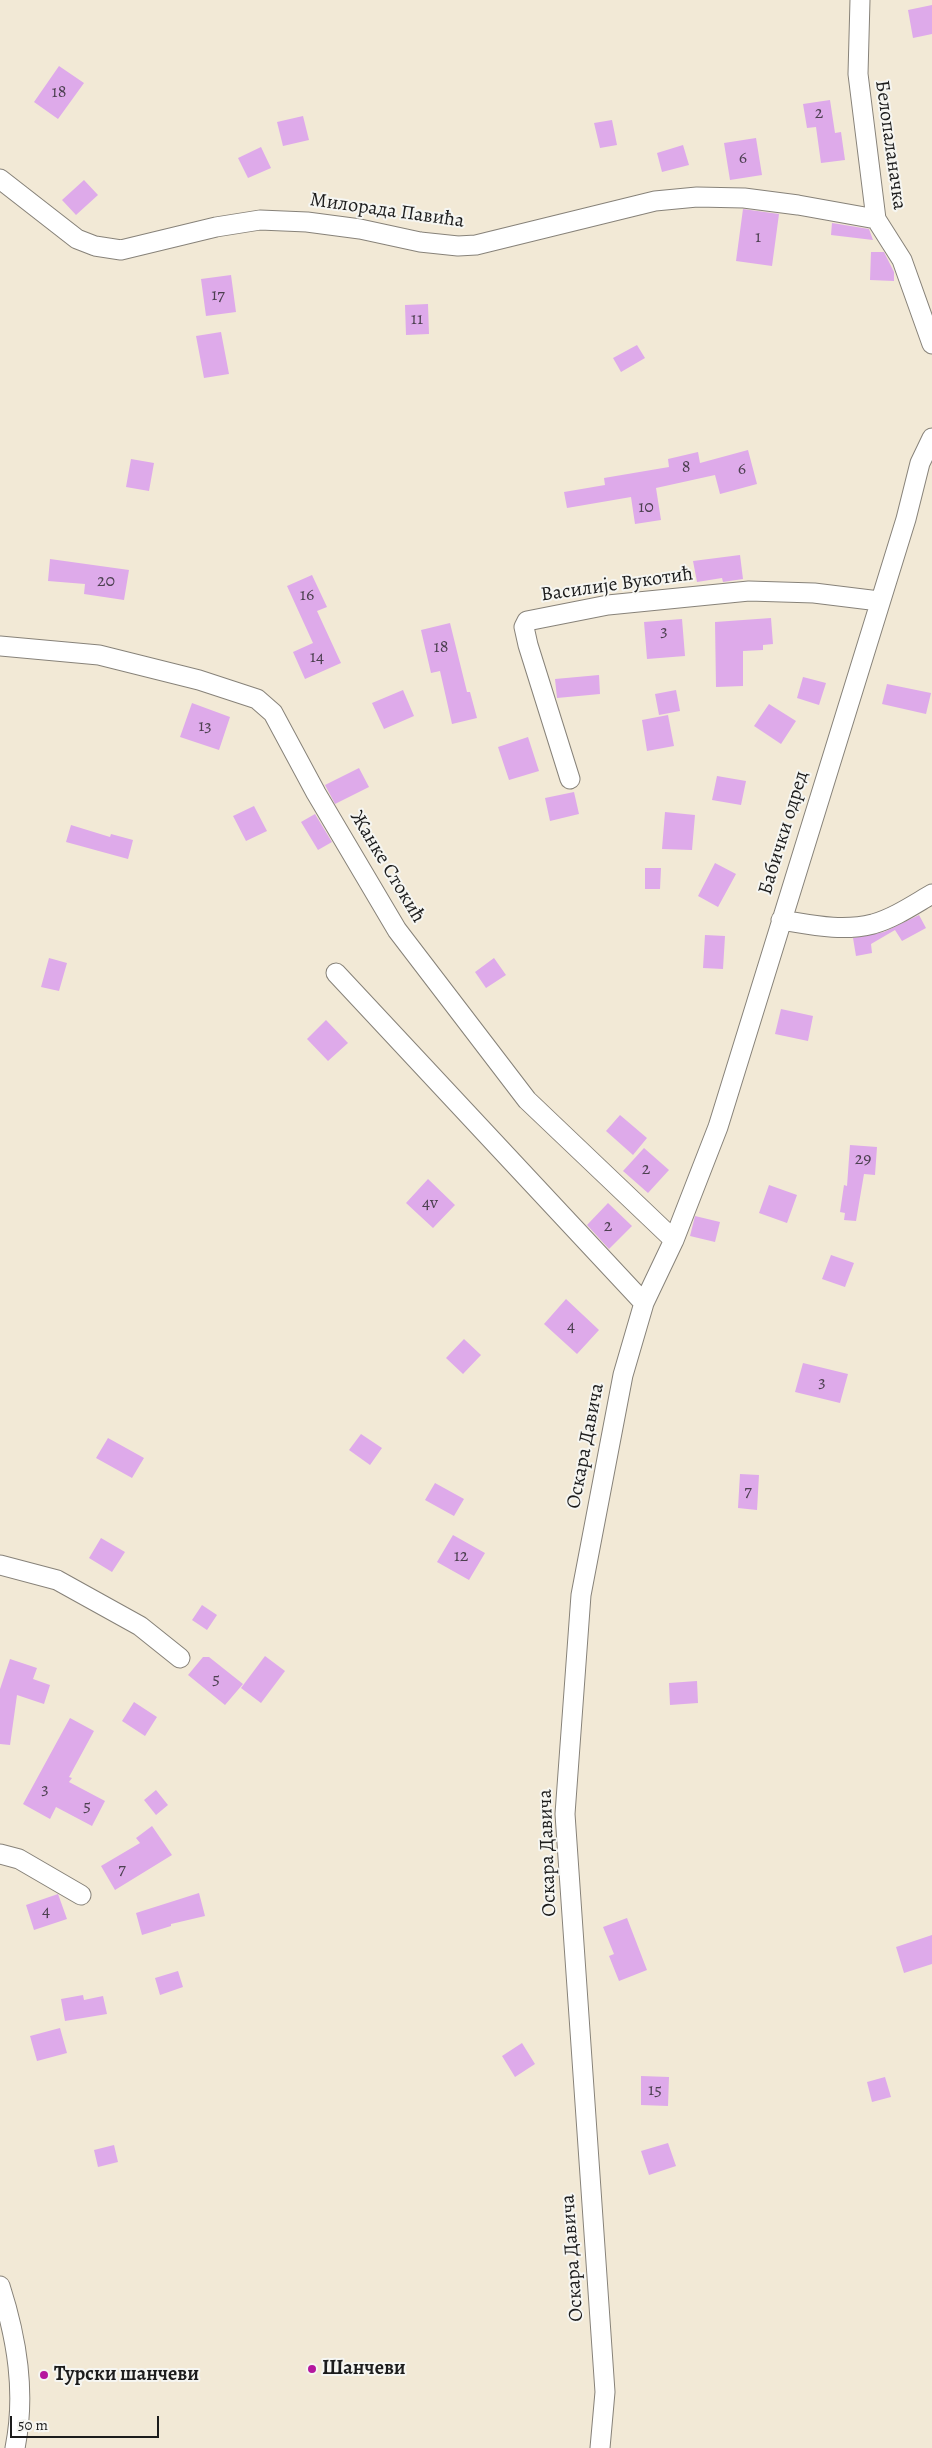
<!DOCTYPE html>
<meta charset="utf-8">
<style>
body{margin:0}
#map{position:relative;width:932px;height:2448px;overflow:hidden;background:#f2e9d6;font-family:Alegreya,serif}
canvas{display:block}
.scale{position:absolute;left:10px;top:2416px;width:149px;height:22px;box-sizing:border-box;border:2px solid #1c1c1c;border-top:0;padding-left:6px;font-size:15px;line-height:18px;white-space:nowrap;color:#1c1c1c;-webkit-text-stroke:4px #f6f6f2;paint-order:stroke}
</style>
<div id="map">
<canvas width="932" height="2448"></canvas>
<div class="scale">50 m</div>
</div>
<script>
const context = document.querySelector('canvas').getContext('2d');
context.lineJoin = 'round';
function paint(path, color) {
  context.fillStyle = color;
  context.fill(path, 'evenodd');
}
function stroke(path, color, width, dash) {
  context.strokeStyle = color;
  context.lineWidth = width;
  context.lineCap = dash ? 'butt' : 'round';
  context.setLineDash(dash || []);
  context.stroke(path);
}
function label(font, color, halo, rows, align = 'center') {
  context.font = font + ' Alegreya,serif';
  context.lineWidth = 4;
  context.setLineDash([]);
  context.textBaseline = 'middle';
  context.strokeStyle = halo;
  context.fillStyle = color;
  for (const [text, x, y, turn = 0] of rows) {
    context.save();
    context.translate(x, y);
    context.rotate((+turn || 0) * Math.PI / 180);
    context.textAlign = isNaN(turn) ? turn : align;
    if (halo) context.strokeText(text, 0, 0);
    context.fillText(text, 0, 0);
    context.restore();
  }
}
paint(new Path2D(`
 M 932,5 L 932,34 L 913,38 L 908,10 Z
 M 59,66 L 84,83 L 58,119 L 34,102 Z
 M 830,100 L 835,133 L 841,132 L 845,160 L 821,163 L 816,127 L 807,128 L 803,104 Z
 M 303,116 L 309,140 L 283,146 L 277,122 Z
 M 612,120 L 617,145 L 600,148 L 594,123 Z
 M 756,138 L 762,175 L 730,180 L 724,143 Z
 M 683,145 L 689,165 L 662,172 L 657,153 Z
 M 261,147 L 271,168 L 248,178 L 238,158 Z
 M 84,180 L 98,195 L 76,215 L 62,200 Z
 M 743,209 L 779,214 L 772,266 L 736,261 Z
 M 832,223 L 869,229 L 873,240 L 831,235 Z
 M 871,252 L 884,252 L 894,272 L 894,281 L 870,280 Z
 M 231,275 L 236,312 L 206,316 L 201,279 Z
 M 428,304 L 429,334 L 406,335 L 405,305 Z
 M 221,332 L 229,374 L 204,378 L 196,336 Z
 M 637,345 L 645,358 L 621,372 L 613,358 Z
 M 748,450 L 757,484 L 720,494 L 715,475 L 656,488 L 661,520 L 635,524 L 631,497 L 567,508 L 564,492 L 605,485 L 604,478 L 669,467 L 668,459 L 698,452 L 700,463 Z
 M 131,459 L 154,463 L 149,491 L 126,487 Z
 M 740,555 L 743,579 L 723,582 L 722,578 L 697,582 L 693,561 Z
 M 50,559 L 129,570 L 124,600 L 84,594 L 85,584 L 48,581 Z
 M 312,575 L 327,607 L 317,611 L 341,663 L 305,679 L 293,652 L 313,643 L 287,586 Z
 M 771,618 L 773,644 L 763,645 L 763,650 L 743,651 L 743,686 L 716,687 L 715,622 Z
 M 682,619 L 685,656 L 647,659 L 644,622 Z
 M 450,623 L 467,692 L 470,692 L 477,718 L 452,724 L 440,671 L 431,673 L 421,630 Z
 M 599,675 L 600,694 L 557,698 L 555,679 Z
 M 803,677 L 826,683 L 819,705 L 797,698 Z
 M 887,684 L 931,693 L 926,714 L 882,704 Z
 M 403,690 L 414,716 L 384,729 L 372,703 Z
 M 676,690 L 680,711 L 659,715 L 655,694 Z
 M 192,703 L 230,717 L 219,750 L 180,737 Z
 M 769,704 L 796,721 L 781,744 L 754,726 Z
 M 668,715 L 674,746 L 647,751 L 642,720 Z
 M 528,737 L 539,771 L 509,780 L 498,747 Z
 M 359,768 L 369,787 L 335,804 L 325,785 Z
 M 717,776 L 746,781 L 741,805 L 712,800 Z
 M 574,792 L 579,814 L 550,821 L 545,798 Z
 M 254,806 L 267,831 L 246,841 L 233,816 Z
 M 665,812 L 695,815 L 692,850 L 662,849 Z
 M 315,814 L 332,842 L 318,850 L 301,822 Z
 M 71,825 L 110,837 L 111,834 L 133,840 L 128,859 L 66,842 Z
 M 715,863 L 736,874 L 718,907 L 698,896 Z
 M 645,868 L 661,868 L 660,889 L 645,889 Z
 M 919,915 L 926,928 L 902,941 L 895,930 L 871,944 L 872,953 L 856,956 L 853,938 L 884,932 Z
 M 705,935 L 725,936 L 723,969 L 703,968 Z
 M 49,958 L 67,963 L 59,991 L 41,987 Z
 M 494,958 L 506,975 L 486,988 L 475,972 Z
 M 781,1009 L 813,1016 L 808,1041 L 775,1034 Z
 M 326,1020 L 348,1043 L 328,1061 L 307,1039 Z
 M 620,1115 L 647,1138 L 633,1155 L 606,1131 Z
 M 850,1145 L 877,1147 L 875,1175 L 864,1174 L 856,1221 L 844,1220 L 845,1213 L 840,1212 L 844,1185 L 847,1186 Z
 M 644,1148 L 669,1170 L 648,1193 L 623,1171 Z
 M 428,1179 L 455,1205 L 433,1228 L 406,1203 Z
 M 769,1185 L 797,1195 L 787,1223 L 759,1213 Z
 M 608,1203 L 632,1226 L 609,1249 L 587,1225 Z
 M 695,1216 L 720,1222 L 715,1242 L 690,1236 Z
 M 831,1255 L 854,1263 L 845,1287 L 822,1279 Z
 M 566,1299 L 599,1330 L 577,1354 L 544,1324 Z
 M 464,1339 L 481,1355 L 463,1374 L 446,1358 Z
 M 803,1363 L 848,1374 L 840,1403 L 795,1392 Z
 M 361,1434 L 382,1448 L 370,1465 L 349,1450 Z
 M 108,1438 L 144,1458 L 132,1478 L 96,1458 Z
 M 740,1474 L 759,1475 L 757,1510 L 738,1508 Z
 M 435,1483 L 464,1499 L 454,1516 L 425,1500 Z
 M 453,1535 L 485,1553 L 469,1580 L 437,1562 Z
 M 101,1538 L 125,1552 L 112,1572 L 89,1558 Z
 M 202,1605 L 217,1615 L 207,1630 L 192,1620 Z
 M 265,1656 L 285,1671 L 261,1703 L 241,1688 Z
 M 203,1657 L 209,1657 L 243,1684 L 225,1705 L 188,1675 Z
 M 10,1659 L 37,1668 L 33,1679 L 50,1685 L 44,1704 L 17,1695 L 10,1745 L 0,1744 L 0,1689 Z
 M 697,1681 L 698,1703 L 670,1705 L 669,1683 Z
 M 134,1702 L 157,1717 L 145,1736 L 122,1721 Z
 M 70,1718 L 94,1731 L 69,1777 L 72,1778 L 69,1782 L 105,1801 L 92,1826 L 56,1807 L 50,1819 L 23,1804 Z
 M 156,1790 L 168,1805 L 156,1815 L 144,1800 Z
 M 152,1826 L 172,1855 L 115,1890 L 101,1866 L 140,1843 L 136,1838 Z
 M 199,1893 L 205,1916 L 171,1924 L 171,1926 L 142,1935 L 136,1913 Z
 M 58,1894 L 67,1919 L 34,1930 L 26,1905 Z
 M 627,1918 L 647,1970 L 619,1981 L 609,1956 L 614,1954 L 603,1927 Z
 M 932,1935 L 932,1964 L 904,1973 L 896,1947 Z
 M 178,1971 L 183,1987 L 160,1995 L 155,1978 Z
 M 83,1995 L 84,2000 L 103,1996 L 107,2014 L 65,2021 L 61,1999 Z
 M 60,2028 L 67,2053 L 37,2061 L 30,2036 Z
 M 522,2043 L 535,2064 L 515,2077 L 502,2056 Z
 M 641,2076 L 669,2077 L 668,2106 L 641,2105 Z
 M 885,2077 L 891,2097 L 872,2102 L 867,2082 Z
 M 668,2143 L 676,2166 L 649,2175 L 641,2151 Z
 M 114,2145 L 118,2162 L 98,2167 L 94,2150 Z`), '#deaaea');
const street = new Path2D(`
 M 860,0 L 858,74 L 876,219 L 902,260 L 932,344
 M 0,179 L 77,239 L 95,246 L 121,250 L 216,227 L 260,220 L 307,222 L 360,229 L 420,242 L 458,246 L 476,245 L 655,201 L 697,197 L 744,198 L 798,205 L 876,219
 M 0,646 L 99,655 L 199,680 L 257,699 L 273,713 L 316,793 L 397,930 L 527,1100 L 674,1240
 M 570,779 L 528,645 L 524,627 L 527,621 L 608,605 L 749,591 L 814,593 L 879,601
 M 781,920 C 812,925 842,932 873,924 C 894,918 913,905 932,894
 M 336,973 L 644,1303
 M 0,1565 L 57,1580 L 140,1626 L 180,1658
 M 0,1854 L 19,1859 L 81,1895
 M 0,2286 C 17,2339 26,2393 15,2448
 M 600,2448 L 605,2392 L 565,1814 L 581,1595 L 623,1375 L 644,1303 L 674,1240 L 718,1127 L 906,519 L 920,463 L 932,438`);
stroke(street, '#878279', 21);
stroke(street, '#fff', 19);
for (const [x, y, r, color] of [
 [312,2369,5,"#b5179e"],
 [44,2375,5,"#b5179e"]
]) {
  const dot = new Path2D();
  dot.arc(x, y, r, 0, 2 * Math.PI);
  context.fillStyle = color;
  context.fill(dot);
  stroke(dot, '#f6f6f2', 2);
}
label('18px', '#4c4050', null, [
 ["18",59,93],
 ["2",819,114],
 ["6",743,159],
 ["1",758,238],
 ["17",218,296],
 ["11",417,320],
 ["8",686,468],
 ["6",742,470],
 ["10",646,508],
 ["20",106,582],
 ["16",307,596],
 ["3",664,632],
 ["18",441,648],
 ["14",317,658],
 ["13",205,727],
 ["29",863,1160],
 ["2",646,1170],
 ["4v",430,1204],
 ["2",608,1227],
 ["4",571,1327],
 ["3",822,1383],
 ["7",748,1492],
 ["12",461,1557],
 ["5",216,1680],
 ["3",45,1790],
 ["5",87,1807],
 ["7",122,1870],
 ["4",46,1912],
 ["15",655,2091]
]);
label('20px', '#1c1c1c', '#f6f6f2', [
 ["Белопаланачка",890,145,82],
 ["Милорада Павића",387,211,8],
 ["Василије Вукотић",617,585,-8],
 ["Бабички одред",784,833,-73],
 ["Жанке Стокић",387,867,59],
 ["Оскара Давича",586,1446,-79],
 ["Оскара Давича",548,1853,-92],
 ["Оскара Давича",573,2258,-94]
]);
label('bold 20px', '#1c1c1c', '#f6f6f2', [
 ["Шанчеви",322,2369],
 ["Турски шанчеви",54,2375]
], 'left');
</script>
